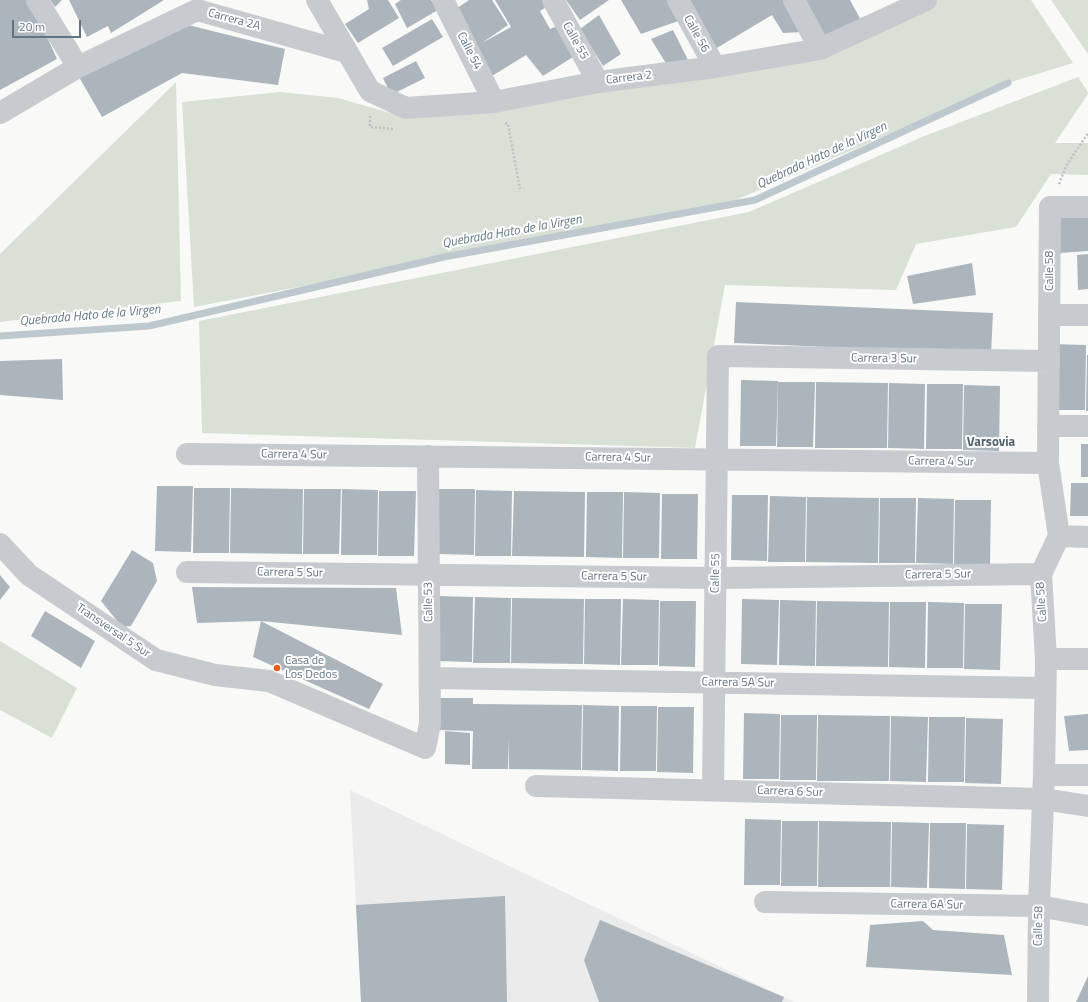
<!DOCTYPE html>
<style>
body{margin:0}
#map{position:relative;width:1088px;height:1002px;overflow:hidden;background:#f9faf7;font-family:"Titillium Web",sans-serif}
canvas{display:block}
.scale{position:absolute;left:12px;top:20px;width:69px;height:18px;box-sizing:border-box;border:2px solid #627484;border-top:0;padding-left:5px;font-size:12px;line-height:14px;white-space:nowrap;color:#627484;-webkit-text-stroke:3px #fff;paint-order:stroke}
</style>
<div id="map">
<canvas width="1088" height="1002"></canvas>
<div class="scale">20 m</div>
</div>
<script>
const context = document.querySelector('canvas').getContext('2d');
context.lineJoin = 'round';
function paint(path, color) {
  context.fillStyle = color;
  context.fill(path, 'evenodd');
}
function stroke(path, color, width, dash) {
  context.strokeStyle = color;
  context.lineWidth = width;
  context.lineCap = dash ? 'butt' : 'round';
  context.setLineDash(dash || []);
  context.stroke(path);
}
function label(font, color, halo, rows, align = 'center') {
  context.font = font + ' "Titillium Web",sans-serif';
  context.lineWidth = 4;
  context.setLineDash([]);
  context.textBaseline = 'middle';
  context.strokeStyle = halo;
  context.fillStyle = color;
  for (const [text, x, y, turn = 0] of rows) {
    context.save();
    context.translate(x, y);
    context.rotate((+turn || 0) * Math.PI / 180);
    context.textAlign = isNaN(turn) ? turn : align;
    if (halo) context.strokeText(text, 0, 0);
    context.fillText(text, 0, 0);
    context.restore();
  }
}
paint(new Path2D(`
 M 350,790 L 794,1002 L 361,1002 Z`), '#eaebea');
paint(new Path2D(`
 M 934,0 L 1031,0 L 1073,63 L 1008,83 L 722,206 L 194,307 L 182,102 L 280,92 L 338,98 L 408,118 L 808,60 Z
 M 1051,0 L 1088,0 L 1088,54 Z
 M 1078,77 L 1088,92 L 1088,94 L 1055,143 L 1088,143 L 1088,175 L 1051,174 L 1016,227 L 916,244 L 896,290 L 725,285 L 695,448 L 202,433 L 199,321 L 749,212 L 922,137 Z
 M 176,82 L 181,301 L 0,322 L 0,254 Z
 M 0,641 L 77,688 L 52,738 L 0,710 Z`), '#d9e0d6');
stroke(new Path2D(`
 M 0,336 L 149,326 L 444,257 L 755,200 L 1008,83`), '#bec9cf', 7);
paint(new Path2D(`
 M 0,0 L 27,0 L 38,17 L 57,59 L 0,90 Z
 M 50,0 L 62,0 L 55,7 Z
 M 69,0 L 164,0 L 111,33 L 108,26 L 87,37 Z
 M 367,0 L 388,0 L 399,18 L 358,43 L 345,24 L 369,9 Z
 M 401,0 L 431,0 L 438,10 L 407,28 L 395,4 Z
 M 469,0 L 492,0 L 508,25 L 482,43 L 511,27 L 495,0 L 551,0 L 553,3 L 540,11 L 550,29 L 560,25 L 576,55 L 543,76 L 526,55 L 492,76 L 456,9 Z
 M 566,0 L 609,0 L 580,20 Z
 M 621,0 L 675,0 L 687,18 L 641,34 Z
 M 688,0 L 786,0 L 804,32 L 783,33 L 772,15 L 715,49 Z
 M 807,0 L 850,0 L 862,22 L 824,43 L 802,3 Z
 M 599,15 L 621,54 L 603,66 L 580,29 Z
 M 432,19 L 443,37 L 393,66 L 382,48 Z
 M 176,22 L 285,49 L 278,85 L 182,73 L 102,117 L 79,77 Z
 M 673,30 L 688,60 L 667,65 L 651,39 Z
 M 416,61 L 425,78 L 391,95 L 383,78 Z
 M 1057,211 L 1088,212 L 1088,251 L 1059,253 Z
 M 1088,254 L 1088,289 L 1078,290 L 1077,255 Z
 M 972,263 L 976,295 L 913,304 L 907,276 Z
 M 736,302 L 993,313 L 991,354 L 734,343 Z
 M 1050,344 L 1086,345 L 1085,410 L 1049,410 Z
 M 1087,355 L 1088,355 L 1088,411 L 1086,411 Z
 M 62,359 L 63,400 L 0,395 L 0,361 Z
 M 741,380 L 778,381 L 776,446 L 740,446 Z
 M 778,382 L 815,382 L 813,447 L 777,447 Z
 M 816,382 L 888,383 L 887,448 L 815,448 Z
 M 889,383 L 925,384 L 924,449 L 888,448 Z
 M 927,384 L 963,384 L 962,449 L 926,449 Z
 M 964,385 L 1000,386 L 999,451 L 963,450 Z
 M 1081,444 L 1088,444 L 1088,477 L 1081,477 Z
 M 1071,483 L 1088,483 L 1088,516 L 1070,516 Z
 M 157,486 L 193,486 L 191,552 L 155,551 Z
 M 194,488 L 230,488 L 229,553 L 193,553 Z
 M 231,488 L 303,489 L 302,554 L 230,553 Z
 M 304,489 L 341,489 L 339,554 L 303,554 Z
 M 342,489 L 378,490 L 377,555 L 341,555 Z
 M 439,489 L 475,489 L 474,555 L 438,554 Z
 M 476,490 L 512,491 L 511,556 L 475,556 Z
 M 379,491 L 416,491 L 414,556 L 378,556 Z
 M 514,491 L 585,492 L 584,557 L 512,556 Z
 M 587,492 L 623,492 L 622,558 L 586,557 Z
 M 624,492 L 660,493 L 659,558 L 623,558 Z
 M 662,494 L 698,494 L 697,559 L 661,559 Z
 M 732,495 L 768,495 L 767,561 L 731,560 Z
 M 770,496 L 806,497 L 805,562 L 768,562 Z
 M 807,497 L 879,498 L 878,563 L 806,562 Z
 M 880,498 L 916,498 L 915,563 L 879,563 Z
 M 918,498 L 954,499 L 953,564 L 916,563 Z
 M 955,500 L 991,500 L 990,565 L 954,565 Z
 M 132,550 L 153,563 L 157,581 L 131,626 L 122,627 L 101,601 Z
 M 0,575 L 10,587 L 0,600 Z
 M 192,587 L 396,588 L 402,635 L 261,621 L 383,684 L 369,709 L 253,657 L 261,621 L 197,623 Z
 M 437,596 L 473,597 L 472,662 L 436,661 Z
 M 475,597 L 511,598 L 510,663 L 473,663 Z
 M 512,598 L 584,599 L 583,664 L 511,663 Z
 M 585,599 L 621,599 L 620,665 L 584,664 Z
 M 623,599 L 659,600 L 658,665 L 621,665 Z
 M 742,599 L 779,600 L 777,665 L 741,664 Z
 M 780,600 L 816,601 L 815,666 L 779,665 Z
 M 660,601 L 696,601 L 695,667 L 659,666 Z
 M 817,601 L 889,602 L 888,667 L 816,666 Z
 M 890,602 L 926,602 L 925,668 L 889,667 Z
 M 928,602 L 964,603 L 963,668 L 927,668 Z
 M 965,604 L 1002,604 L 1000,670 L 964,669 Z
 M 45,611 L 95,641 L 81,668 L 31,636 Z
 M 437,698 L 473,698 L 473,704 L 582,705 L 581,770 L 509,769 L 509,737 L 508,769 L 472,769 L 473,731 L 436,730 Z
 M 583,705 L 619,706 L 618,771 L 582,770 Z
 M 621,706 L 657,706 L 656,771 L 620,771 Z
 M 658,707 L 694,707 L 693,773 L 657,772 Z
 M 744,713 L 780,714 L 779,779 L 743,779 Z
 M 1088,714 L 1088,750 L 1069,751 L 1064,716 Z
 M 781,715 L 817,715 L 816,780 L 780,780 Z
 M 818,715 L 890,716 L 889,781 L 817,781 Z
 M 891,716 L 928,717 L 926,782 L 890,781 Z
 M 929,717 L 965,717 L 964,782 L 928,782 Z
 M 966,718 L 1003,719 L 1001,784 L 965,783 Z
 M 445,731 L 470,733 L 470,765 L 445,764 Z
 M 745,819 L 781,820 L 780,885 L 744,885 Z
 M 782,821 L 818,821 L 817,886 L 781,886 Z
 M 819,821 L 891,822 L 890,887 L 818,887 Z
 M 892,822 L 929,823 L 927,888 L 891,887 Z
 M 930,823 L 966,823 L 965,889 L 929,888 Z
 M 967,824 L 1004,825 L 1002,890 L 966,889 Z
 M 505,896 L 507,1002 L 361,1002 L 356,905 Z
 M 600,920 L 784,997 L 782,1002 L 599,1002 L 584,960 Z
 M 923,921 L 933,930 L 1004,935 L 1012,975 L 866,967 L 870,925 Z
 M 1088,976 L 1088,1002 L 1076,1002 Z`), '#acb5bc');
stroke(new Path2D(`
 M 370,116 L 370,127 L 394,129
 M 505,123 L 508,124 L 520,189
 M 1059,184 L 1066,166 L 1088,133`), '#bec1c4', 2.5, [2, 2]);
stroke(new Path2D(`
 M 37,0 L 78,67
 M 317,0 L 370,91 L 406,108 L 494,102 L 598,82 L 715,67 L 820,49 L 926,0
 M 443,0 L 494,102
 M 553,0 L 598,82
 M 678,0 L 715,67
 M 794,0 L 820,49
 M 0,113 L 78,67 L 197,10 L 346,52
 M 1049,315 L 1088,315
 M 1048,426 L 1088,426
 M 187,454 L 1048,463
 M 1059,536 L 1088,537
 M 0,544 L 29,575 L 156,660 L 215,675 L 269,681 L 425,748 L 430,724 L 428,456
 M 187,572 L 716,578 L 1041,574
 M 1046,659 L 1088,659
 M 430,678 L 1045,688
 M 1044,775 L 1088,775
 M 536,786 L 1043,799 L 1088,806
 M 713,790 L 718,356 L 1049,361
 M 765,902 L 1039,906 L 1088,915
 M 1038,1002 L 1039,906 L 1044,775 L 1046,659 L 1041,574 L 1059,536 L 1048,463 L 1050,207 L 1088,207`), '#c7cbcf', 22);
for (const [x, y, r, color] of [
 [277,668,4,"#f05a21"]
]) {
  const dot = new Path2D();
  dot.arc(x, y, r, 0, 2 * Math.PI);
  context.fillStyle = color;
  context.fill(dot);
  stroke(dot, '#fff', 1.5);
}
label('12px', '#627484', '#fff', [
 ["Carrera 2A",234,20,15],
 ["Calle 56",696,34,61],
 ["Calle 55",575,41,61],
 ["Calle 54",469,51,63],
 ["Carrera 2",629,78,-7],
 ["Calle 58",1050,271,-90],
 ["Carrera 3 Sur",884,359,1],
 ["Carrera 4 Sur",294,455,1],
 ["Carrera 4 Sur",618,458,1],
 ["Carrera 4 Sur",941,462,1],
 ["Carrera 5 Sur",290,573,1],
 ["Calle 55",716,573,-89],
 ["Carrera 5 Sur",938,575,-1],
 ["Carrera 5 Sur",614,577,1],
 ["Calle 53",429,602,-91],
 ["Calle 58",1042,602,-94],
 ["Transversal 5 Sur",113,631,34],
 ["Carrera 5A Sur",738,683,1],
 ["Carrera 6 Sur",790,792,2],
 ["Carrera 6A Sur",927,905,1],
 ["Calle 58",1039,926,-89]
]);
label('12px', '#627484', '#fff', [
 ["Casa de",285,661],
 ["Los Dedos",285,675]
], 'left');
label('italic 13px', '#637a85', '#fff', [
 ["Quebrada Hato de la Virgen",822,156,-25],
 ["Quebrada Hato de la Virgen",512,232,-10],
 ["Quebrada Hato de la Virgen",90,316,-5]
]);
label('bold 13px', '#55626f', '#fff', [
 ["Varsovia",991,443]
]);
</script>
